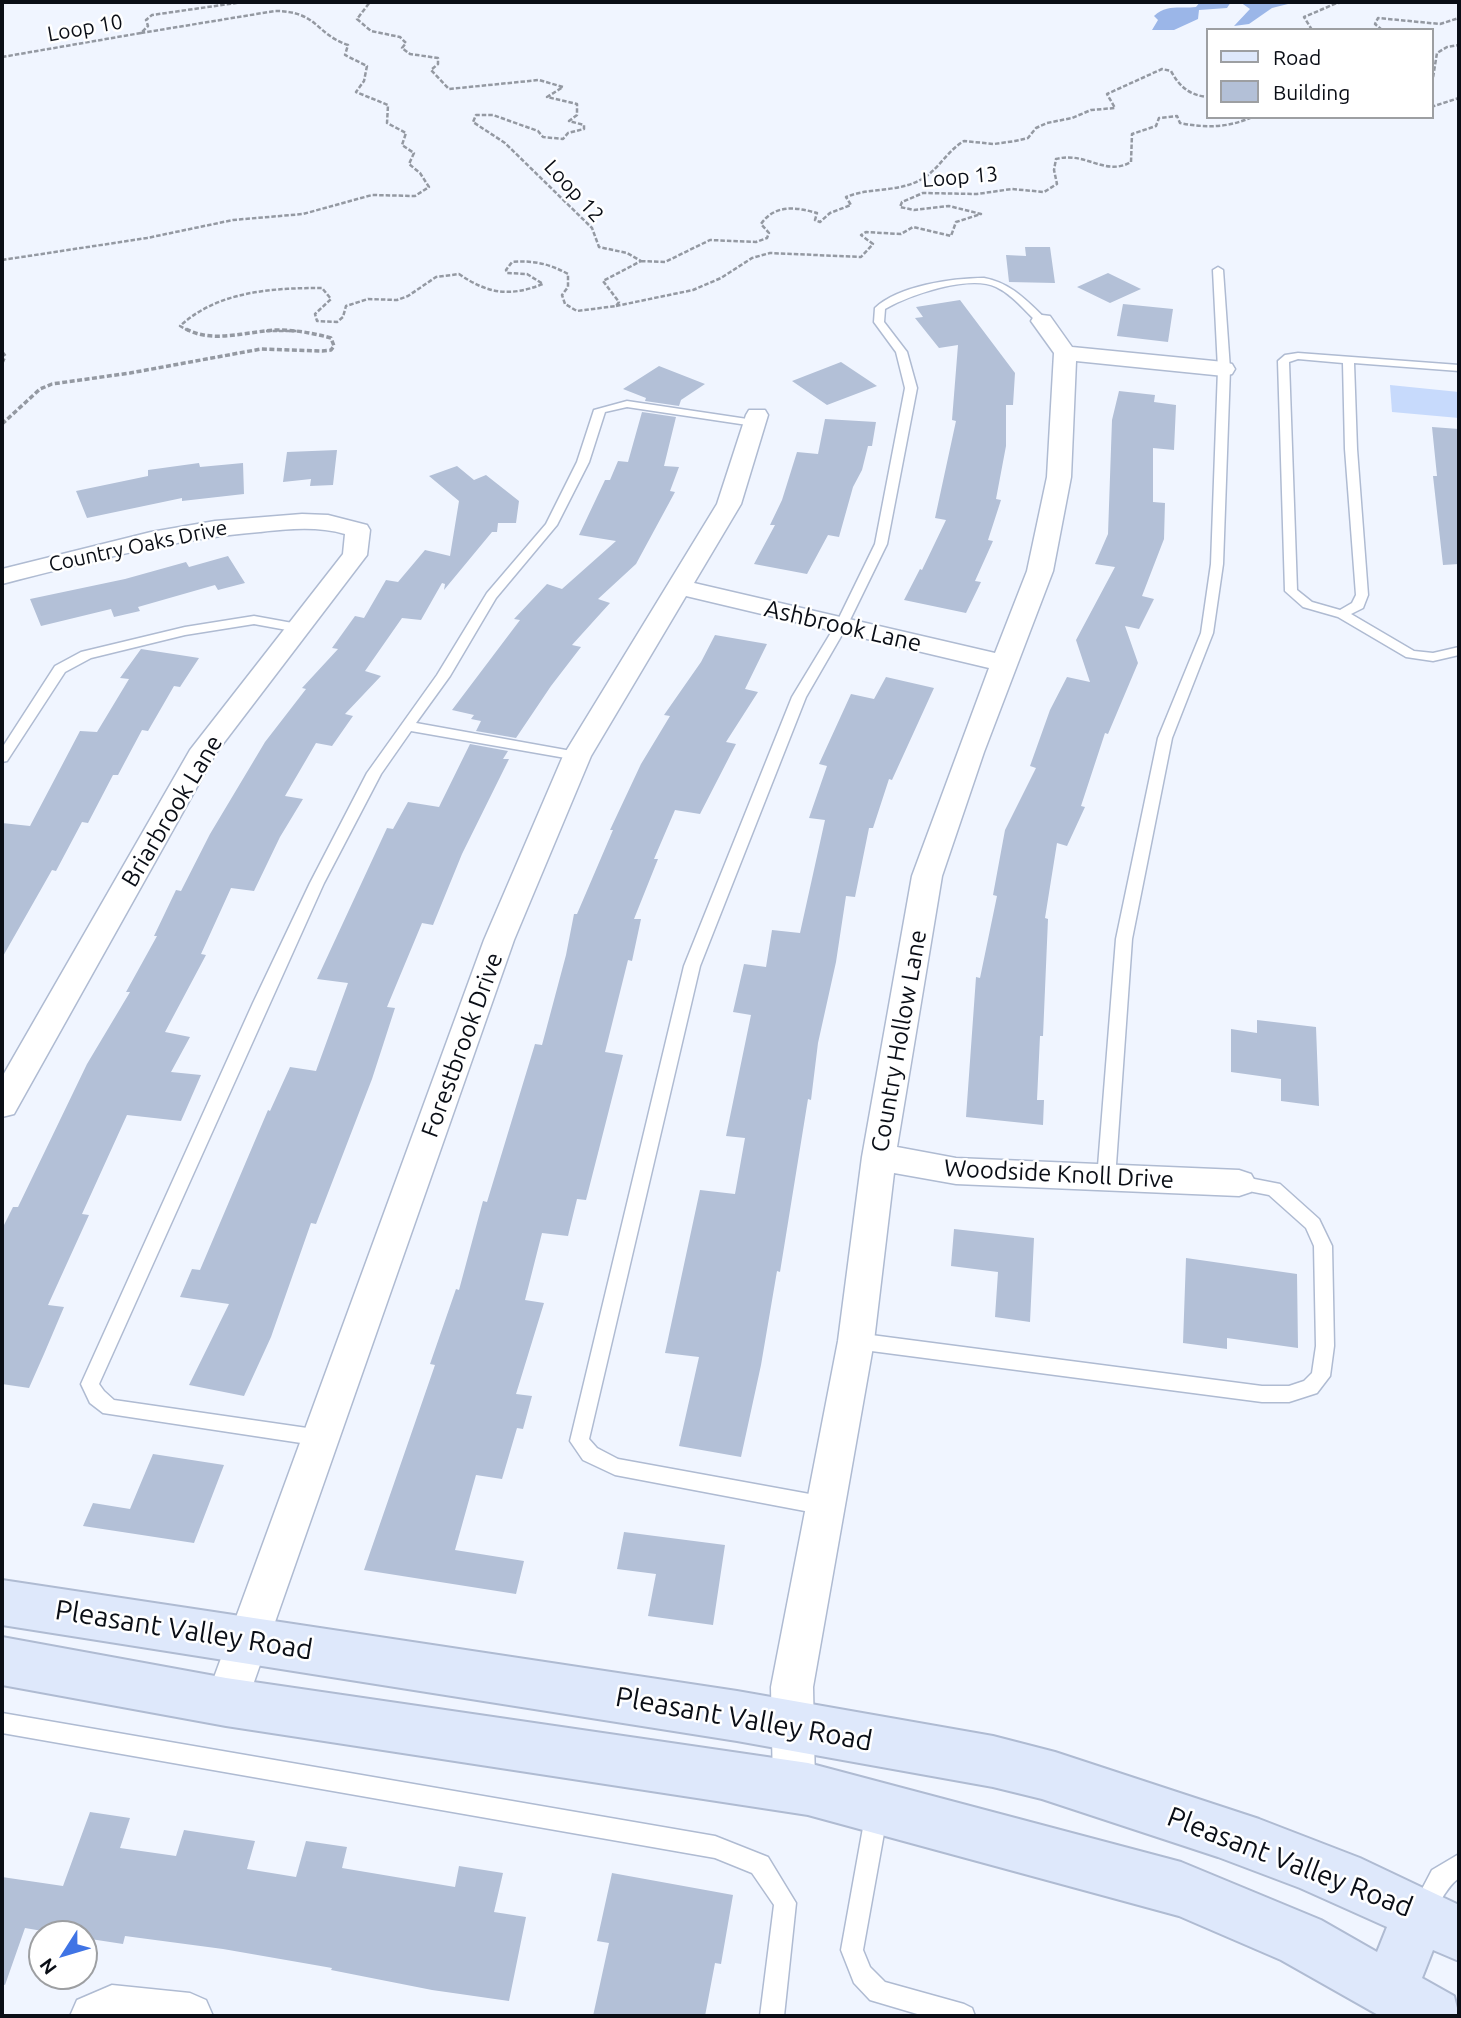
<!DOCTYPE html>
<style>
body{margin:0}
#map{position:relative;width:1461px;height:2018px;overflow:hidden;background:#f0f5ff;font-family:Ubuntu,sans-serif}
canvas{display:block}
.frame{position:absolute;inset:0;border:4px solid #0a0e16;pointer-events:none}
.legend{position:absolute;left:1206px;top:28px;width:228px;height:91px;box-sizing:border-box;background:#fff;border:2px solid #9d9fa2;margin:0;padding:9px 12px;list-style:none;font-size:21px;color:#0a0e16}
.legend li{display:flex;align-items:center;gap:14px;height:35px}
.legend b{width:35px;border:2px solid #9d9fa2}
.north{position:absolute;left:28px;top:1920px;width:70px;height:70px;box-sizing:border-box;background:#fff;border:2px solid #9d9fa2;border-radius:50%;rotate:233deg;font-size:19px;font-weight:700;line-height:28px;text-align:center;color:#0a0e16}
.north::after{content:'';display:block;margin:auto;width:24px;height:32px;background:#4074e5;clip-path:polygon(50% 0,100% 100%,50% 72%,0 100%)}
</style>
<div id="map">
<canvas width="1461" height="2018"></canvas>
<div class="frame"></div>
<ul class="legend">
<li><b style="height:9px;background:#dee8fb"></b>Road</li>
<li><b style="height:19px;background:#b3c0d7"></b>Building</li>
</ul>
<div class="north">N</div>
</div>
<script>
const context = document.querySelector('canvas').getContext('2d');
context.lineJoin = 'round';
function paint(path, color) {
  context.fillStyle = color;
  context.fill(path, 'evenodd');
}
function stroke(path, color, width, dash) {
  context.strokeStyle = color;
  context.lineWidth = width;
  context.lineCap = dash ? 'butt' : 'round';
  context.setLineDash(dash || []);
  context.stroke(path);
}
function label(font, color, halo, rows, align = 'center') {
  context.font = font + ' Ubuntu,sans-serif';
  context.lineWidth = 5;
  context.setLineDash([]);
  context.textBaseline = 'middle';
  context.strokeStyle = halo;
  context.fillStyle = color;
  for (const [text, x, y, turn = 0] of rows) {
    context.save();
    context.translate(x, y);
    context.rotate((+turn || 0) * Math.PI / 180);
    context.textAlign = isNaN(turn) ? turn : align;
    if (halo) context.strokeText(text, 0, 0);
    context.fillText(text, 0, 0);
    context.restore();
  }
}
paint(new Path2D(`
 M 1390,385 L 1459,392 L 1459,418 L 1392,412 Z`), '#c7dafc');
paint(new Path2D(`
 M 1200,2 L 1231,2 L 1227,8 L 1199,10 L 1198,19 L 1174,30 L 1152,30 L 1158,20 L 1154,16 C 1167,4 1179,9 1196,7 Z
 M 1240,2 L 1296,2 L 1272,8 L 1249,24 L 1234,26 L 1250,9 Z`), '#9bb6e8');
paint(new Path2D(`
 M 1025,247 L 1050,247 L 1055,283 L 1009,282 L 1006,255 L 1026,256 Z
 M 1108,273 L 1141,289 L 1110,303 L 1077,287 Z
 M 960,300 L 1015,373 L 1013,405 L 1006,405 L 1006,446 L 996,499 L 1001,500 L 988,540 L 993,541 L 975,581 L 981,582 L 966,613 L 904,600 L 920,569 L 922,570 L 946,520 L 935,518 L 956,421 L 952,420 L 958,345 L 939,348 L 915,318 L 923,317 L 916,307 Z
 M 1123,304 L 1173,309 L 1168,342 L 1117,336 Z
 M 841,362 L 877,386 L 827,405 L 792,381 Z
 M 659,366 L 705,384 L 681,400 L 679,406 L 645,401 L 646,398 L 623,389 Z
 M 1119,391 L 1155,395 L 1154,402 L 1176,405 L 1174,450 L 1153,448 L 1153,502 L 1165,503 L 1164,539 L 1142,596 L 1154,599 L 1139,629 L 1125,626 L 1138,663 L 1108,734 L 1105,733 L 1081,806 L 1085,807 L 1067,846 L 1057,843 L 1045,918 L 1048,919 L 1043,1036 L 1040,1036 L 1037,1100 L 1044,1100 L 1043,1125 L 966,1117 L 976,977 L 980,978 L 997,896 L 993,895 L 1005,830 L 1036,768 L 1030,766 L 1050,710 L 1067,677 L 1090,682 L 1076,640 L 1115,567 L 1095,564 L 1108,534 L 1112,420 Z
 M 642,412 L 676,417 L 664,466 L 679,467 L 670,491 L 675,492 L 636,564 L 598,599 L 610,603 L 572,645 L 581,647 L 551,686 L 516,738 L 476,731 L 481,721 L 471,719 L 474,715 L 452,710 L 520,620 L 514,619 L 547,584 L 562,589 L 616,541 L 579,535 L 605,480 L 610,480 L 618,461 L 628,462 Z
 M 825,419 L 876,422 L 872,446 L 868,446 L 862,470 L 853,487 L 839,537 L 828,535 L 807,574 L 754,564 L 775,525 L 770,525 L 782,500 L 797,452 L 818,454 Z
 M 1432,427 L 1459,429 L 1459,564 L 1443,565 L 1433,476 L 1437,476 Z
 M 337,450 L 333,485 L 310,486 L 311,479 L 283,482 L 287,452 Z
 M 199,463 L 200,467 L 243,463 L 244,494 L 182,501 L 182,498 L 87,518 L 76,491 L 148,476 L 148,470 Z
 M 457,466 L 474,480 L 486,475 L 519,501 L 516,523 L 498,523 L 497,532 L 492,532 L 444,590 L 445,584 L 442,583 L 421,620 L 402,618 L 365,671 L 381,676 L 345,714 L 353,716 L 332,746 L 316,743 L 285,796 L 303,799 L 280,837 L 254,891 L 231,888 L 201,954 L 206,955 L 165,1032 L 190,1037 L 171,1072 L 201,1075 L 181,1121 L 127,1115 L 82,1214 L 89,1215 L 48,1305 L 64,1307 L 44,1354 L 29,1388 L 2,1384 L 2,1229 L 13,1207 L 18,1207 L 87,1064 L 130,992 L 126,992 L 157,936 L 154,936 L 176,890 L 181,891 L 210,834 L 265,742 L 306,689 L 302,688 L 338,649 L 332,648 L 355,616 L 364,618 L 386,580 L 398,582 L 425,550 L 450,556 L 459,501 L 429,476 Z
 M 228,556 L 245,583 L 218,590 L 215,585 L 138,607 L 140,611 L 114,617 L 111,609 L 41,626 L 30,599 L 125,579 L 186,562 L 189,567 Z
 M 715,635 L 767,644 L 745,689 L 758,692 L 726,742 L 736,744 L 700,814 L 675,810 L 654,859 L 658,859 L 634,919 L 641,919 L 632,961 L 628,960 L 605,1052 L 623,1055 L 586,1200 L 577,1199 L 568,1236 L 542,1233 L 525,1300 L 544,1303 L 516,1394 L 532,1396 L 523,1429 L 517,1428 L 502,1479 L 476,1475 L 455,1550 L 524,1561 L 516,1594 L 364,1570 L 435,1365 L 430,1364 L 456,1289 L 459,1290 L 483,1201 L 487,1202 L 535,1044 L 542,1045 L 566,955 L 574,914 L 577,914 L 613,830 L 610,830 L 641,764 L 670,716 L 664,715 L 701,662 Z
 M 141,649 L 199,658 L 180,687 L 174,686 L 148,731 L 142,730 L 118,775 L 113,775 L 88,823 L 82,822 L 56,871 L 52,870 L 2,958 L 2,823 L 30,826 L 80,731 L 97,732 L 129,679 L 120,678 Z
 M 886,677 L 934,688 L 892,780 L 889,779 L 873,828 L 869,828 L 855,897 L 846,896 L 836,962 L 818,1043 L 811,1100 L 808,1099 L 780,1272 L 777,1271 L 761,1365 L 741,1457 L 679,1446 L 699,1357 L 665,1353 L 700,1190 L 735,1194 L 745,1138 L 726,1136 L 751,1015 L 733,1012 L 744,964 L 766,967 L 772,930 L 800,933 L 825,820 L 809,818 L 827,766 L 819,764 L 851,694 L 874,699 Z
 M 470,744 L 508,751 L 503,759 L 509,759 L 462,854 L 433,925 L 422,923 L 387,1007 L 395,1008 L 372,1079 L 316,1224 L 311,1223 L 271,1337 L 244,1396 L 189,1385 L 229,1304 L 180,1297 L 192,1269 L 200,1270 L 268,1110 L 270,1111 L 290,1067 L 316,1071 L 348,983 L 317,979 L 387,828 L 393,829 L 408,802 L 439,807 Z
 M 1257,1020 L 1316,1027 L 1319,1106 L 1281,1101 L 1281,1079 L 1231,1072 L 1231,1029 L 1257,1033 Z
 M 954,1229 L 1034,1238 L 1030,1322 L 995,1317 L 998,1272 L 951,1266 Z
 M 1186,1258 L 1297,1274 L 1298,1348 L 1227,1338 L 1227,1349 L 1183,1343 Z
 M 153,1454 L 224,1465 L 194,1543 L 83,1526 L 93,1503 L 130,1509 Z
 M 624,1532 L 725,1545 L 713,1625 L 648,1616 L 656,1574 L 617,1569 Z
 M 90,1812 L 130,1818 L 120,1848 L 176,1856 L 184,1830 L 255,1841 L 247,1869 L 296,1877 L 306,1841 L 347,1847 L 342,1868 L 455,1887 L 459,1866 L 503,1873 L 494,1912 L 526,1917 L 509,2001 L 432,1990 L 331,1970 L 332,1968 L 223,1949 L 125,1936 L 123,1944 L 84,1938 L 84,1934 L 60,1934 L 25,1928 L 5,1985 L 2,1984 L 2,1877 L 63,1886 Z
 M 612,1873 L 733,1895 L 721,1964 L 715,1963 L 705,2016 L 593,2016 L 609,1943 L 597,1941 Z`), '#b3c0d7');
const service = new Path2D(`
 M 1218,267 L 1223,270 L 1230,369 L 1223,564 L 1213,633 L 1172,738 L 1132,939 L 1115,1179 L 1112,1184 L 1100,1184 L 1097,1179 L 1116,939 L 1158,738 L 1201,633 L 1211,564 L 1218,369 L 1213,270 Z
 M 984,278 C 1011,283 1026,300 1046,319 L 1046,323 L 1038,323 C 1025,311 1013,295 996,287 C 970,274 909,295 885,309 L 884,322 L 907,352 L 917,388 L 887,544 L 847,626 L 806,697 L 700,966 L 589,1439 L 597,1448 L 618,1459 L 826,1497 L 833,1500 L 836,1506 L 833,1512 L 826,1515 L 615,1475 L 583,1460 L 570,1441 L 684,966 L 792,697 L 835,626 L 875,544 L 905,388 L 896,352 L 874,322 L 875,308 C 898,286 952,278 984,278 Z
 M 1298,353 L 1459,365 L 1459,371 L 1354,363 L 1357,449 L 1368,595 L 1363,608 L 1351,614 L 1414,651 L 1433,653 L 1459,647 L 1459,655 L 1433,661 L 1406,657 L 1338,617 L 1303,607 L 1285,591 L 1278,361 L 1285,355 ZM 1298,359 L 1343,363 L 1345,449 L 1356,595 L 1352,603 L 1340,610 L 1312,602 L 1297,590 L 1289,362 Z
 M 627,401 L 754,420 L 760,423 L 754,426 L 627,407 L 605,412 L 589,462 L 557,525 L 496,598 L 450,676 L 416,723 L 577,752 L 584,756 L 577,760 L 411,731 L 381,774 L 324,883 L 99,1384 L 104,1391 L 114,1400 L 321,1430 L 328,1432 L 330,1438 L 328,1444 L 321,1446 L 103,1413 L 90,1403 L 81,1384 L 253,1003 L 310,883 L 367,773 L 437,675 L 487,593 L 546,524 L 577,462 L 594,410 Z
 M 254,616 L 298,624 L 304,628 L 298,632 L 254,624 L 185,635 L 91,658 L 65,672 L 7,761 L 2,762 L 2,748 L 55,666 L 81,652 L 185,627 Z
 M 1239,1176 L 1280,1184 L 1319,1219 L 1332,1246 L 1334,1346 L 1330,1376 L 1317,1393 L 1289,1402 L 1262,1402 L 856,1349 L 850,1346 L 847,1341 L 850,1336 L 856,1333 L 1262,1386 L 1289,1386 L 1304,1381 L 1312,1373 L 1316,1346 L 1314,1246 L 1306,1228 L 1269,1195 L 1233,1188 L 1230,1183 L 1233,1178 Z
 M 2,1713 L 715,1836 L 768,1857 L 796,1903 L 784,2016 L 760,2016 L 774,1905 L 752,1873 L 715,1858 L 2,1733 Z
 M 877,1800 L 885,1803 L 888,1811 L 863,1950 L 870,1967 L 885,1982 L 964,2004 L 972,2008 L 975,2016 L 924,2016 L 870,2000 L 854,1983 L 841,1950 L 866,1811 L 869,1803 Z
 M 1459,1854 L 1459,1878 C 1442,1890 1438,1914 1422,1921 L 1414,1918 L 1411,1910 L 1432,1870 Z`);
const minor = new Path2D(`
 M 1042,315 L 1050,316 L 1072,347 L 1224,362 L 1232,364 L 1235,369 L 1232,374 L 1224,376 L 1076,361 L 1071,477 L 1053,571 L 984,752 L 942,876 L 897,1147 L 956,1158 L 1239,1170 L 1251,1174 L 1256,1183 L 1251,1192 L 1239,1196 L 956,1184 L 894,1173 L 874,1341 L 813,1687 L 815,1785 L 809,1800 L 794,1806 L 779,1800 L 773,1785 L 771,1687 L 838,1341 L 862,1157 L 912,876 L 989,668 L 686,596 L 591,756 L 514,940 L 247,1702 L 241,1716 L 226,1722 L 211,1716 L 205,1702 L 484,940 L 563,756 L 717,504 L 746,415 L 749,410 L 765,410 L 768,415 L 741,504 L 694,583 L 995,653 L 1027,571 L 1047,477 L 1054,353 L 1031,321 L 1034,316 Z
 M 302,514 L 328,515 L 367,525 L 370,530 L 367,555 L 216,753 L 14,1114 L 2,1117 L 2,1077 L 190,750 L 343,554 L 345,534 C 317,526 289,529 260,532 C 172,539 88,562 2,584 L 2,569 L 151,532 L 215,521 Z
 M 112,1985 L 190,1993 L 206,2000 L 213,2016 L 70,2016 L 77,2000 Z`);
const secondary = new Path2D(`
 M 2,1580 L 737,1691 L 993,1736 L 1055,1752 L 1259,1819 L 1360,1858 L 1459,1905 L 1459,1961 L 1433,1950 L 1422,1978 L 1454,1996 L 1459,2016 L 1380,2016 L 1281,1960 L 1179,1916 L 808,1815 L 226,1726 L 2,1685 L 2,1637 L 226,1678 L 808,1763 L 1181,1862 L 1321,1920 L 1377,1952 L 1387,1927 L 1300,1888 L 1218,1857 L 1042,1799 L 993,1787 L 737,1741 L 2,1625 Z`);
stroke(service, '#afbbd2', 3);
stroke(minor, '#afbbd2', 3);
stroke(secondary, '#afbbd2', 4);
stroke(new Path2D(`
 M 1272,30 L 1278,30
 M 1312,30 L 1304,17 L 1337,3 L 1351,2
 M 1382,30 L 1375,24 L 1378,18 L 1440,24 L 1459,18
 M 2,57 L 141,33 L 148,26 L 146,20 L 152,15 L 243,2
 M 1431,90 L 1437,53 L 1447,47 L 1459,45
 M 1431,107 L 1459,98
 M 2,260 L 147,238 L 233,220 L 303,214 L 372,195 L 415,196 L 429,187 L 420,173 L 409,164 L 414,153 L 402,145 L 406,133 L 387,123 L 388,105 L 356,92 L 364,81 L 367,66 L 345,55 L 348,45 C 315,34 318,11 275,11 L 141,33
 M 641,261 L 665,262 L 710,240 L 756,242 L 767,238 L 769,233 L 761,224 C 775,204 796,207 817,213 L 815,220 L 820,222 L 830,213 L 851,205 L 846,197 C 870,187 898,193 922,179 C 938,170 948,150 964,141 L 994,144 L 1015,141 L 1028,138 L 1036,128 L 1047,123 L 1072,118 L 1091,110 L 1115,108 L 1107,94 L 1162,69 L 1171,71 C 1179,86 1189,95 1207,97
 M 616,306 L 693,290 L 721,278 L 752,258 L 770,253 L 861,257 L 873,244 L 861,235 L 866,232 L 901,234 L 913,227 L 951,236 L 956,222 L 981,214 L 949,206 L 914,210 L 900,207 L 902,202 L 923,193 L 977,194 L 1012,189 L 1044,192 L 1057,184 L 1054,170 L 1056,159 C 1086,151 1105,177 1131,162 L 1132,134 L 1156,126 L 1159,118 L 1177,116 L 1180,123 C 1206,128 1228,128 1252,117
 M 189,331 L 180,326 C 218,291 272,288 322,288 L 331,299 L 315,314 L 317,321 L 337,322 L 343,317 L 346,306 L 368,299 L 397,300 L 408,296 L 436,277 L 459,274 C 488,294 510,297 543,284 L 527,274 L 507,273 L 506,270 L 512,262 C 533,260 550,264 568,274 L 568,287 L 562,295 L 565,304 L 577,311 L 616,306 L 619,302 L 603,281 L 641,261 L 627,253 L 599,247 L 592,228 L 505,143 L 473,122 L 476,115 L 493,115 L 538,131 L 543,137 L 563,139 L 568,133 L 584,129 L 584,125 L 569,121 L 577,115 L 577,104 L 547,97 L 563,87 L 539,80 L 449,89 L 431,70 L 438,64 L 438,58 L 410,54 L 402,48 L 406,43 L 400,37 L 371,31 L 357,19 L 370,2
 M 266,331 L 297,331`), '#9499a2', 2.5, [4.5, 2]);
stroke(new Path2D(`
 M 2,352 L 5,356 L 2,363
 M 2,424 L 40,389 L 52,384 L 130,373 L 261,349 L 322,351 L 331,350 L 334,346 L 331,338 C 313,333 296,330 277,330 C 248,331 213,344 186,329`), '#9499a2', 3.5, [5, 2.5]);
paint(service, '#fff');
paint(minor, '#fff');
paint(secondary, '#dee8fb');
label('21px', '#0a0e16', '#fff', [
 ["Loop 10",85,28,-10],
 ["Loop 13",960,177,-5],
 ["Loop 12",574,191,47],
 ["Country Oaks Drive",138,546,-12]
]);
label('24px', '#0a0e16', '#fff', [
 ["Ashbrook Lane",843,626,13],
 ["Briarbrook Lane",172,811,-59],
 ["Country Hollow Lane",899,1041,-80],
 ["Forestbrook Drive",462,1045,-70],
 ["Woodside Knoll Drive",1059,1174,3]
]);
label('28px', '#0a0e16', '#fff', [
 ["Pleasant Valley Road",184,1630,9],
 ["Pleasant Valley Road",744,1719,10],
 ["Pleasant Valley Road",1290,1862,21]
]);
</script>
